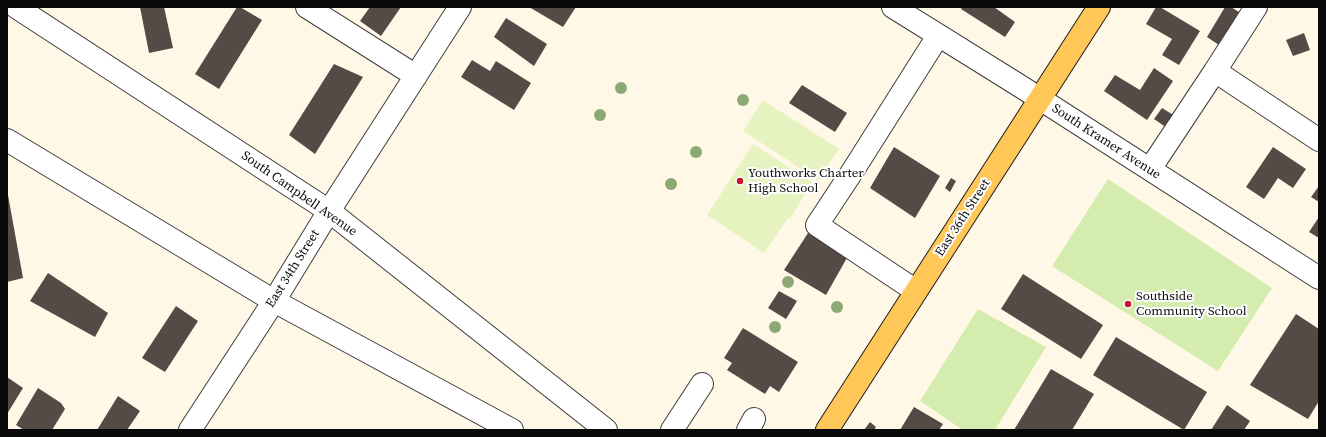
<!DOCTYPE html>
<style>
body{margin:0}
#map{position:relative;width:1326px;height:437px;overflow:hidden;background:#fff8e7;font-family:"Source Serif 4",serif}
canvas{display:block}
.frame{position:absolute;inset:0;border:8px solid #0a0a0a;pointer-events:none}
</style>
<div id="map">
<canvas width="1326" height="437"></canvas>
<div class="frame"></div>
</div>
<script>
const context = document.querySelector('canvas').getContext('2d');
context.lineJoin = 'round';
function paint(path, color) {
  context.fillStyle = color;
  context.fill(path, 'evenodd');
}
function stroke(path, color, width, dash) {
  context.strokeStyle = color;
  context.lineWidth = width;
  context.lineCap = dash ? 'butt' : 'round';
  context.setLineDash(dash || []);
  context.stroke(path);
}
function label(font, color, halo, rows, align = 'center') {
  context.font = font + ' "Source Serif 4",serif';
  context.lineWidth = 4;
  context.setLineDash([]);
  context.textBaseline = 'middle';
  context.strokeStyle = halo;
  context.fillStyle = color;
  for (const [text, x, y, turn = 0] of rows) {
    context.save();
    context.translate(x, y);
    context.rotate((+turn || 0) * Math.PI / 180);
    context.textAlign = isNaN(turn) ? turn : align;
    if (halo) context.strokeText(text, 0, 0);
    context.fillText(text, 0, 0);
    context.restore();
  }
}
paint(new Path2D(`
 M 1108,179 L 1272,288 L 1218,371 L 1052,266 Z
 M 978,309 L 1046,347 L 995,430 L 963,430 L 920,401 Z`), '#d4ecae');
paint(new Path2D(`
 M 763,100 L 839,149 L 818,180 L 743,131 Z
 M 753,144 L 812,182 L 790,219 L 788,218 L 764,253 L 707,215 Z`), '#e6f3c1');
paint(new Path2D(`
 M 140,7 L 164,7 L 173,48 L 149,53 Z
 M 237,7 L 240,7 L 262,20 L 219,89 L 195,74 Z
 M 370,7 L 401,7 L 381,36 L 360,21 Z
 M 529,7 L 576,7 L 563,27 Z
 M 962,7 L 994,7 L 1015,22 L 1005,37 L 961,9 Z
 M 1156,7 L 1160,7 L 1200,31 L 1179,65 L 1162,55 L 1172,39 L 1146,24 Z
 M 1225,7 L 1231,7 L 1242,14 L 1222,47 L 1207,37 Z
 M 506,18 L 547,44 L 534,66 L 494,37 Z
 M 1304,33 L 1310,50 L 1293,56 L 1286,40 Z
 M 472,60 L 490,71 L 496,61 L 531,83 L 514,110 L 461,77 Z
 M 334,64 L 363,77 L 315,154 L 289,135 Z
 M 1154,68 L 1173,81 L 1147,120 L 1104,91 L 1115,75 L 1140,90 Z
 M 802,85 L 847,113 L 835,132 L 789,103 Z
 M 1162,108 L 1175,116 L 1167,128 L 1154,119 Z
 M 894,147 L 940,176 L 915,218 L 870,188 Z
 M 1273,147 L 1306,169 L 1293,188 L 1278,178 L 1264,199 L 1246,187 Z
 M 951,178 L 956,181 L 950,192 L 945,188 Z
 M 1319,186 L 1319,202 L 1311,197 Z
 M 8,195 L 23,278 L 7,282 L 7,196 Z
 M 1319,217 L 1319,238 L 1309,232 Z
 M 808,233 L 848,256 L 826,295 L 784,270 Z
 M 48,273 L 108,313 L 95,337 L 30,301 Z
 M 1023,274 L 1103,325 L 1081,359 L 1001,309 Z
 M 779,291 L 797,301 L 786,319 L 768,308 Z
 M 176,306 L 198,321 L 165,372 L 142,358 Z
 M 1296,314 L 1319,329 L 1319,401 L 1308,419 L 1250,385 Z
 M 743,328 L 798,362 L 779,392 L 770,386 L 765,394 L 727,370 L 732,363 L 724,358 Z
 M 1116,337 L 1207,392 L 1184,430 L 1093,375 Z
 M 1051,369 L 1094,394 L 1072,430 L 1014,430 Z
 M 7,377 L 23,388 L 7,414 Z
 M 38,388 L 61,403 L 65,409 L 52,430 L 24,430 L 16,425 Z
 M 118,396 L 140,411 L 127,430 L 97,430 Z
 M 1227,405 L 1250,421 L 1244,430 L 1211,430 Z
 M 914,407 L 943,424 L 939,430 L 900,430 Z
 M 870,422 L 876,427 L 874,430 L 864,430 Z`), '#544a46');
const minor = new Path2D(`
 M 16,7 L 329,211 L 606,430
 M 307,7 L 416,76
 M 893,7 L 1020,86 L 1319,278
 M 1215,71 L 1256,7
 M 7,140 L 274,301 L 512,430
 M 1150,169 L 1215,71 L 1319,140
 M 916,291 L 817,225 L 852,172 L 938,36
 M 190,430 L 274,301 L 329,211 L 460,7
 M 672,430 L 702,384
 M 748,430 L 754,419`);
const major = new Path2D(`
 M 827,430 L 1099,7`);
stroke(minor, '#3d3d3d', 24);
stroke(major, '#1b1b1b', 24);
stroke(minor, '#fff', 22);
stroke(major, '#ffc757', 22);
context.fillStyle = '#8ca874';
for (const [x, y] of [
 [621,88],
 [743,100],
 [600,115],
 [696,152],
 [671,184],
 [788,282],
 [837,307],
 [775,327]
]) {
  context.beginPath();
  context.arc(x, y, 6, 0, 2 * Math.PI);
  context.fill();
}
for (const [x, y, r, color] of [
 [740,181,4,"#c51830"],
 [1128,304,4,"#c51830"]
]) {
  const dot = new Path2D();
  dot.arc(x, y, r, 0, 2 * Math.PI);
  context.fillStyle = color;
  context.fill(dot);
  stroke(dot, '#fff', 1.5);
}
label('13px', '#0a0a0a', '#fff', [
 ["South Kramer Avenue",1106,142,33],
 ["South Campbell Avenue",299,194,35],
 ["East 36th Street",963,218,-57],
 ["East 34th Street",293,269,-58]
]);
label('13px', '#0a0a0a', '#fff', [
 ["Youthworks Charter",748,174],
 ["High School",748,189],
 ["Southside",1136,297],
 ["Community School",1136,312]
], 'left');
</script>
